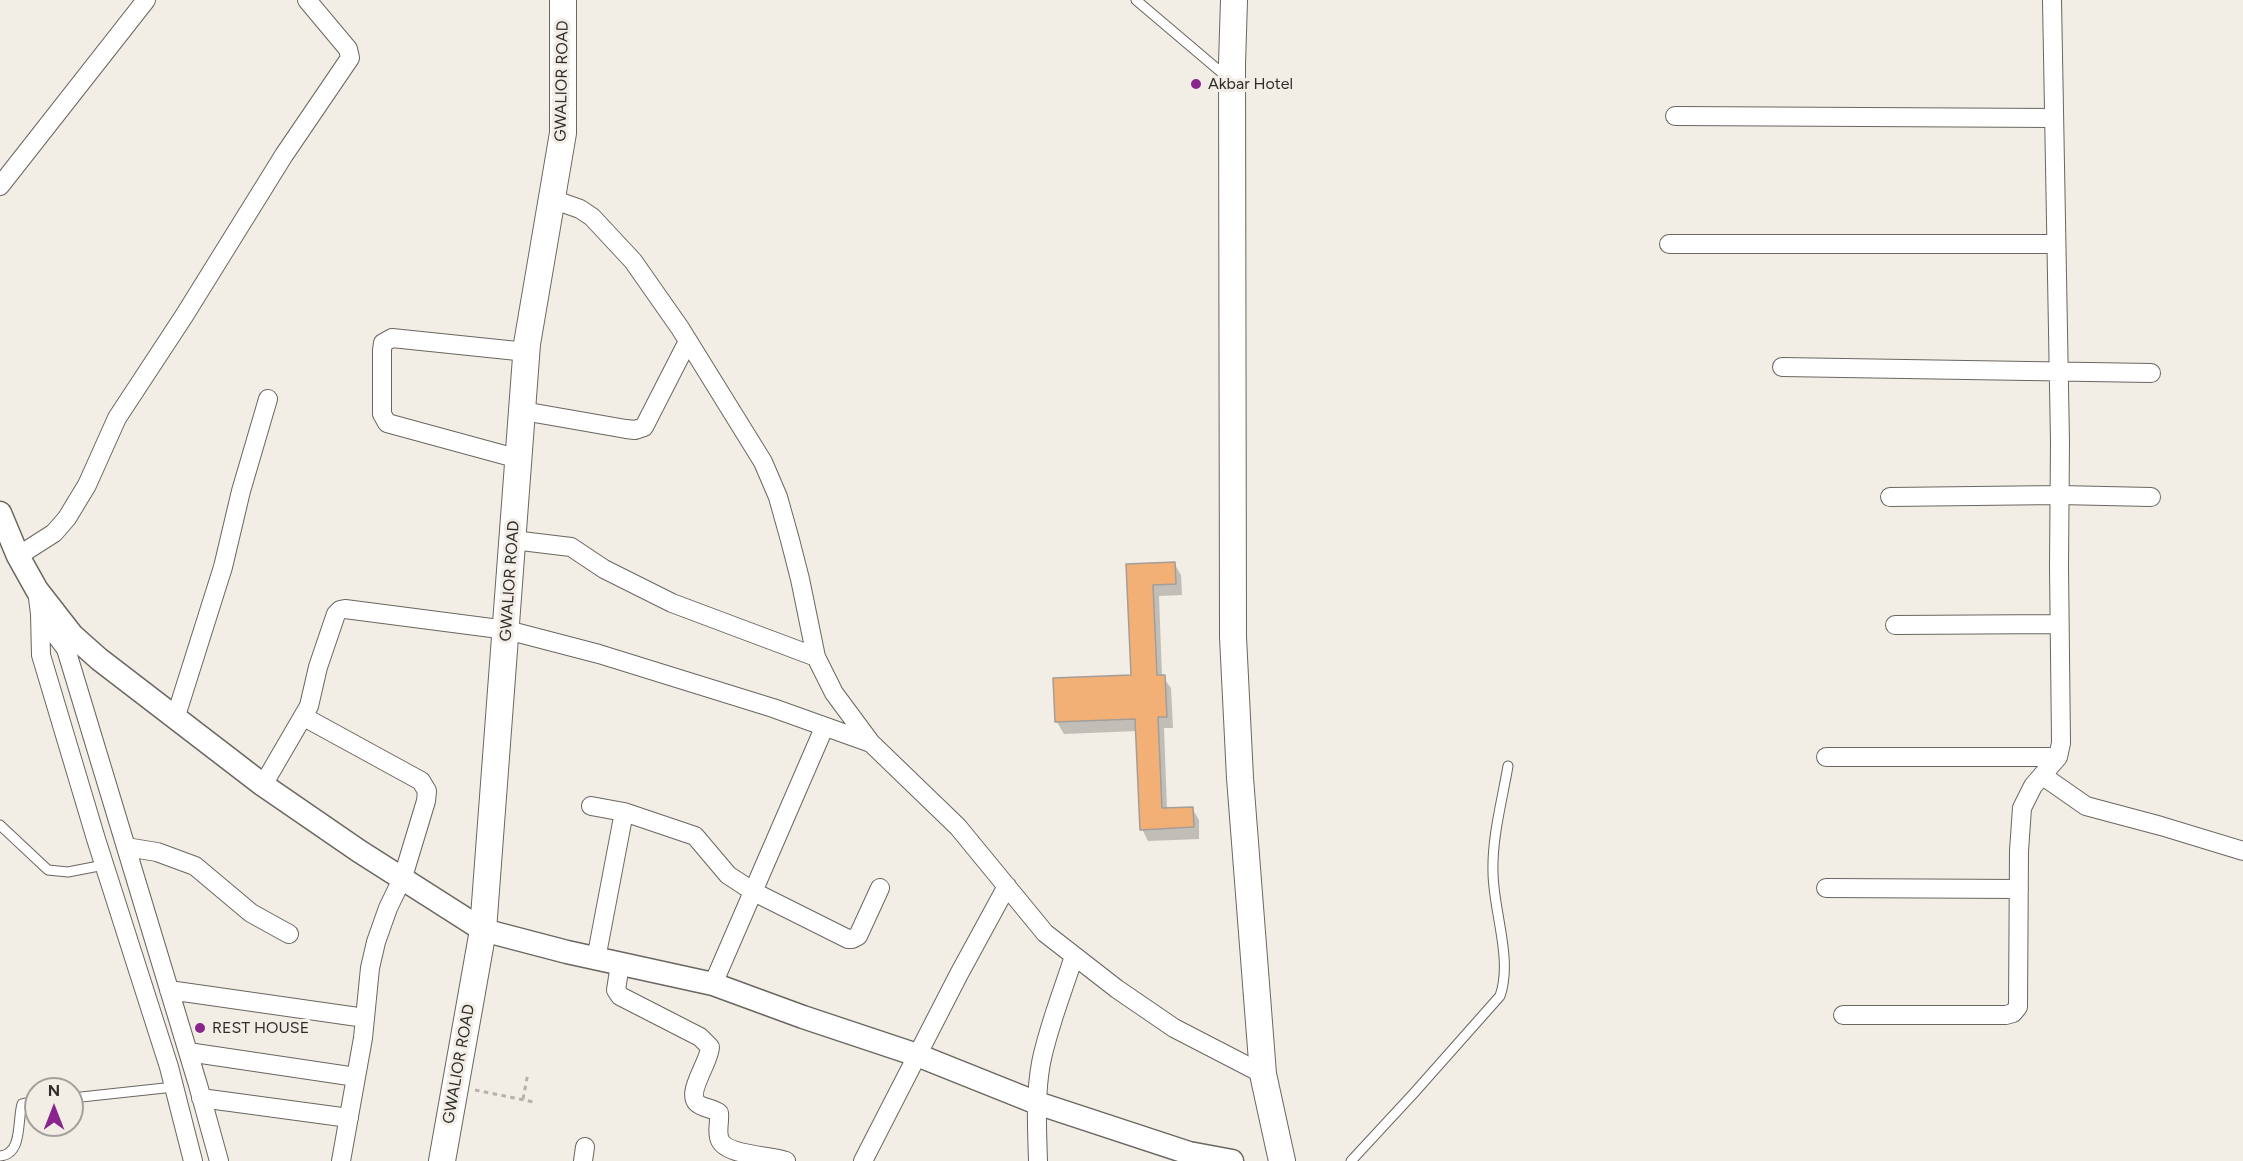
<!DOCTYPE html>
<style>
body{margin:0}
#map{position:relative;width:2243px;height:1161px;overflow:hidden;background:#f2ede5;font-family:Figtree,sans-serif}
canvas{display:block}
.north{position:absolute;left:24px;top:1077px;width:60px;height:60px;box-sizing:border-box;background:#f2ede5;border:2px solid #a4a09b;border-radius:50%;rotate:0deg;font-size:16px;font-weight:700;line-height:24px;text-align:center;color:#2f2d2b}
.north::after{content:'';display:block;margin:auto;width:21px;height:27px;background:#8a258d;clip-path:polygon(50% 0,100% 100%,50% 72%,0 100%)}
</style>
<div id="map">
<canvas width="2243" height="1161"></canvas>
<div class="north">N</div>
</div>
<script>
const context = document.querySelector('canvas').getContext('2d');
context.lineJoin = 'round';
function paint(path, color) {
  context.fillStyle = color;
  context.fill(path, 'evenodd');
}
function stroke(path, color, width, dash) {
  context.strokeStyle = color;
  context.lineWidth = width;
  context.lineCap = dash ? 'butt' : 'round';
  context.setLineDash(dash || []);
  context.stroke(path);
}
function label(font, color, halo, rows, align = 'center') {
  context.font = font + ' Figtree,sans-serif';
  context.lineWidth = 6;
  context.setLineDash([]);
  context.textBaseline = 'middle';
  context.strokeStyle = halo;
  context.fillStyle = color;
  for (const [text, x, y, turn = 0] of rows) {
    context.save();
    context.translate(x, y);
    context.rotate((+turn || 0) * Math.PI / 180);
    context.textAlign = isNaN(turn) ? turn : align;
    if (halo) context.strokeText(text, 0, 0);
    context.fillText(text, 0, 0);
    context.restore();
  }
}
paint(new Path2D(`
 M 1174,563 L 1181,575 L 1182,595 L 1159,596 L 1162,676 L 1171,688 L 1173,728 L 1164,728 L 1167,809 L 1192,808 L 1199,820 L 1199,839 L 1148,841 L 1142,829 L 1137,731 L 1064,734 L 1057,722 L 1055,679 L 1133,676 L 1128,565 Z`), '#0003');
const building = new Path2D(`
 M 1175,562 L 1176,584 L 1153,585 L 1157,675 L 1165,675 L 1167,717 L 1158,717 L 1162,808 L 1193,807 L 1194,827 L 1140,830 L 1135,719 L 1055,722 L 1053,678 L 1131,675 L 1126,564 Z`);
paint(building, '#f3b076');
stroke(building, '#a49d98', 1.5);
const service = new Path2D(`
 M 1136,0 L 1228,78
 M 0,825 L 48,870 L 68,872 L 104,865
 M 72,1098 L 174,1087
 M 0,1156 C 23,1154 17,1121 22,1104 L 36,1101
 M 1351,1161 L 1414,1093 L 1500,996 C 1513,959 1493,910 1493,872 C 1492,837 1502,801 1508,766`);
const minor = new Path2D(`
 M 1675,116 L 2054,118
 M 0,186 L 146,0
 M 552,199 L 580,209 L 592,217 L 633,261 L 680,328 L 763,462 L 778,497 L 790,540 L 800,579 L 816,657 L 834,693 L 871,743 L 958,827 L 1045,933 L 1117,989 L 1174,1028 L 1263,1074
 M 1669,244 L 2056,244
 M 1782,367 L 2151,373
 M 523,411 L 626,429 L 635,430 L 644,427 L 688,341
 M 519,459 L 387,423 L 382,414 L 382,350 L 383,343 L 392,338 L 527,352
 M 1890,497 L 2059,495 L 2151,497
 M 513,540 L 571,547 L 604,569 L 672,603 L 816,657
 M 18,556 L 54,533 L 67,518 L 87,485 L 117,418 L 184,316 L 284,155 L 350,58 L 348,49 L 307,0
 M 37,590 L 40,614 L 66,649 L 198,1085 L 219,1161
 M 40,614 L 41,655 L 96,839 L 169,1067 L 193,1161
 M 1895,625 L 2059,624
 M 304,717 L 421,781 L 427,791 L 426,801 L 403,877 L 388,908 L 376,942 L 370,968 L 363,1038 L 341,1161
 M 175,719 L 223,567 L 241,491 L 268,399
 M 1826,757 L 2058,757
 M 2043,776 L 2086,806 L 2161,826 L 2243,851
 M 263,785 L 309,706 L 318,667 L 336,614 L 340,610 L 345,609 L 507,630 L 599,654 L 773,708 L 871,743
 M 591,806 L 624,812 L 695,836 L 728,875 L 754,892 L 848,939 L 852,939 L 858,936 L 880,888
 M 126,847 L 157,852 L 195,866 L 251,913 L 289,934
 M 1826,888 L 2019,889
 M 596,959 L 624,812
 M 620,964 L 616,990 L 620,996 L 700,1037 L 710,1047 C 710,1061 686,1092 697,1103 C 702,1108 713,1108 719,1113 C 720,1121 717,1129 719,1137 C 722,1156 770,1155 786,1161
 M 713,984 L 824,728
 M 169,990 L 365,1018
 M 1843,1015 L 2006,1015 L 2013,1013 L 2018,1007 L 2019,851 L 2022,808 L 2033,786 L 2058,757 L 2061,743 L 2059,567 L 2060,441 L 2052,0
 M 188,1052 L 356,1077
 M 201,1098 L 349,1118
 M 583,1161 L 585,1147
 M 863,1161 L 959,974 L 1007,886
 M 1038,1161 C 1037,1128 1035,1096 1041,1063 C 1048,1027 1063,991 1074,956`);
const tertiary = new Path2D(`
 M 0,513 L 18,556 L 37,590 L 72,635 L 99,659 L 263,785 L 359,851 L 483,930 L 567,952 L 713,984 L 803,1017 L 917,1055 L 1037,1103 L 1189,1153 L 1232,1161`);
const secondary = new Path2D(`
 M 1234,0 L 1232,64 L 1233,637 L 1240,778 L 1263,1074 L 1282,1161
 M 442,1161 L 483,930 L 527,344 L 563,133 L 563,0`);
stroke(service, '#6a6660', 11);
stroke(minor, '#6a6660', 20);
stroke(tertiary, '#6a6660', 25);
stroke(secondary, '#6a6660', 28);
stroke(new Path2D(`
 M 475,1090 L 534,1102
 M 523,1099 L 528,1073`), '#b5b1ab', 3, [4.5, 4.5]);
stroke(service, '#fff', 9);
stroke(minor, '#fff', 18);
stroke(tertiary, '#fff', 22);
stroke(secondary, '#fff', 26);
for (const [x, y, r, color] of [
 [1196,84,6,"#8a258d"],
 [200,1028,6,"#8a258d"]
]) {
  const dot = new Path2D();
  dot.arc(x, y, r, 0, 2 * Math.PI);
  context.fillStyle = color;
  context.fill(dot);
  stroke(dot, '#f2ede5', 2);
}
label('16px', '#2f2d2b', '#f2ede5', [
 ["GWALIOR ROAD",562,81,-89],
 ["GWALIOR ROAD",510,581,-86],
 ["GWALIOR ROAD",459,1064,-80]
]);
label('16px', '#2f2d2b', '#f2ede5', [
 ["Akbar Hotel",1208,84],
 ["REST HOUSE",212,1028]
], 'left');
</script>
